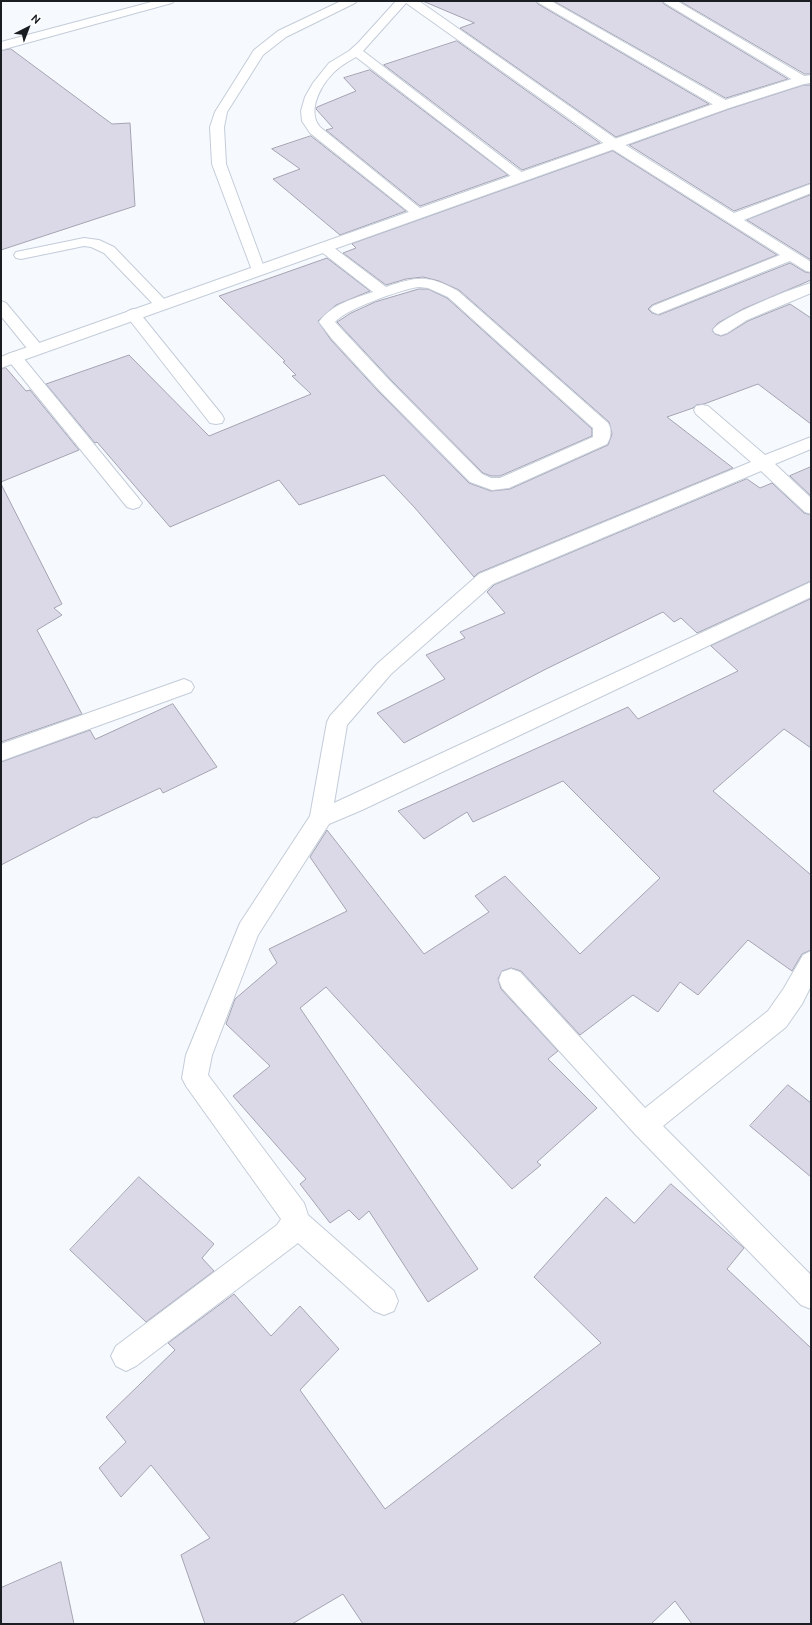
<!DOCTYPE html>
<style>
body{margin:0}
#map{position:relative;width:812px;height:1625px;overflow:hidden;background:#f6faff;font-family:Ubuntu,sans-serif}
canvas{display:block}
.frame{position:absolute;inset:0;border:2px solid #1a1d22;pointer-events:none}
.north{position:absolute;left:8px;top:8px;width:40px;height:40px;-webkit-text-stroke:3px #fff;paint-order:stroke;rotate:42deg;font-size:11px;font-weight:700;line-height:16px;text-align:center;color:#1a1d22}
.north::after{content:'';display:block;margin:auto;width:14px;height:18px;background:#1a1d22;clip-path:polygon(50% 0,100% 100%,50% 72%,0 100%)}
</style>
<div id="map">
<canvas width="812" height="1625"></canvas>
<div class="frame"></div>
<div class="north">N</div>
</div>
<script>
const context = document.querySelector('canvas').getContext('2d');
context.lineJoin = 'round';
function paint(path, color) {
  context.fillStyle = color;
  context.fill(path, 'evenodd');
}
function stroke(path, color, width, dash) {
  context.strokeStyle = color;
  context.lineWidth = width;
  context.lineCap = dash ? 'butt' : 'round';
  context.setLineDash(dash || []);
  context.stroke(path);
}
const building = new Path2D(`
 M 423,1 L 536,1 L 538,4 L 709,104 L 616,137 L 460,28 L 474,23 Z
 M 554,1 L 662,1 L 664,4 L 788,79 L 726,98 Z
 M 680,1 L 811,1 L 811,74 L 805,74 Z
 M 457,41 L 600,143 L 522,170 L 384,65 Z
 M 11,49 L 112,124 L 130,123 L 135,206 L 1,250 L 1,51 Z
 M 370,70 L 508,175 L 420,206 L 326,130 L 333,128 L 316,109 L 317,107 L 356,91 L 344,78 Z
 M 804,85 L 811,85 L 811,183 L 734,211 L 629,145 L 729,109 Z
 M 311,136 L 406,211 L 340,235 L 273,179 L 300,169 L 272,149 Z
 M 613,151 L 777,255 L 652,305 L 648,309 L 652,313 L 659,315 L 790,263 L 805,272 L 811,273 L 811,280 L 743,309 L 718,323 L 712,330 L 715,334 L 721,336 L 727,334 L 748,321 L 790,304 L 811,318 L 811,424 L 758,384 L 704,404 L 696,405 L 693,408 L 667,417 L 733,468 L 478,573 L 474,577 L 415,508 L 384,475 L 299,505 L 279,480 L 170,527 L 97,442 L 95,443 L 46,384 L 129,355 L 209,436 L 311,394 L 292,376 L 296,375 L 283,362 L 285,361 L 219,296 L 327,258 L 370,291 L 336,305 L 318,321 L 331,340 L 378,391 L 469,483 L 491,491 L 510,489 L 608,445 L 612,434 L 609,422 L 459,290 L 439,281 L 423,277 L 406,279 L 386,285 L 343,253 L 356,248 L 352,244 Z
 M 811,195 L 811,260 L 747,220 Z
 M 419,289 L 428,289 L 447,298 L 592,429 L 592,436 L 500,476 L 491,476 L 483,473 L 392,381 L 337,322 L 351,313 L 375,302 Z
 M 6,368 L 26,391 L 30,390 L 79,450 L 1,482 L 1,369 Z
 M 811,467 L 811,496 L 790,476 Z
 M 747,479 L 760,488 L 772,483 L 804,513 L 811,515 L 811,581 L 697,633 L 681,618 L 674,622 L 663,612 L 546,669 L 404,743 L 377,713 L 445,679 L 426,655 L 465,638 L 460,632 L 505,613 L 487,592 L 494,585 Z
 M 1,484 L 62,604 L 54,608 L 62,615 L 37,630 L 82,714 L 1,742 Z
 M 811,599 L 811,748 L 784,729 L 713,791 L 811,875 L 811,950 L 802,954 L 792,971 L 748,940 L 698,995 L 680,982 L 658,1012 L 633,995 L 580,1035 L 521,971 L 511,968 L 502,971 L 498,979 L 501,989 L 558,1051 L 548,1059 L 597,1108 L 537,1162 L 541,1165 L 512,1189 L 326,987 L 300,1008 L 478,1269 L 428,1302 L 369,1211 L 359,1220 L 349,1210 L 330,1223 L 300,1184 L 306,1179 L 233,1096 L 270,1066 L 226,1024 L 235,999 L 277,963 L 269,949 L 347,911 L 310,857 L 327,830 L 424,954 L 489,912 L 475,896 L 505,876 L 580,954 L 660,878 L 563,781 L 473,822 L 467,812 L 424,839 L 398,811 L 628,707 L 638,719 L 738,671 L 711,646 Z
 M 173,704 L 217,767 L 163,793 L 160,788 L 96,818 L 94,817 L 1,865 L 1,762 L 90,730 L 95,739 Z
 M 788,1085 L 811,1103 L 811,1177 L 750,1126 Z
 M 139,1177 L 214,1244 L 202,1258 L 214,1271 L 146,1322 L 70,1250 Z
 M 671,1184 L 744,1248 L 727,1269 L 811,1348 L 811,1624 L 692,1624 L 675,1601 L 651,1624 L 363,1624 L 343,1594 L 292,1624 L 205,1624 L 181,1555 L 210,1538 L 151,1465 L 121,1497 L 99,1468 L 126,1442 L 106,1417 L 175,1350 L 168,1343 L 234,1294 L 271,1336 L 300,1306 L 339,1349 L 300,1390 L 385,1509 L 601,1343 L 534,1277 L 606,1197 L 634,1223 Z
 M 61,1562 L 74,1624 L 1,1624 L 1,1588 Z`);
paint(building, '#dbd9e8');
stroke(building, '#a4a3b1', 1);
const service = new Path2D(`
 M 341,1 L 357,1 L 355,3 L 286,37 L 263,55 L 227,112 L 224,127 L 226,164 L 265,270 L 263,273 L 258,274 L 253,273 L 212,164 L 210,127 L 215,112 L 254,50 L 278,31 Z
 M 84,238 L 99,240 L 114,247 L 166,301 L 169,304 L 166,307 L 161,309 L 156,307 L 104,253 L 91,247 L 84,246 L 21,259 L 16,258 L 14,255 L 16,252 L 21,251 Z
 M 133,309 L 138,311 L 222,415 L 224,419 L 222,423 L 216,424 L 210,423 L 125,314 L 128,311 Z`);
const minor = new Path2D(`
 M 155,1 L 174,1 L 172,3 L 1,50 L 1,42 Z
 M 396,1 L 419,1 L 619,141 L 734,213 L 811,184 L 811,193 L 744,220 L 811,262 L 811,272 L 806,271 L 790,261 L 663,312 L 658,314 L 653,312 L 650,309 L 653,306 L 780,255 L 609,147 L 406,3 L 363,51 L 528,177 L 526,180 L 521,181 L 516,180 L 356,57 C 351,60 345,63 340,67 C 324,79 305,109 320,127 L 426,213 L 424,216 L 419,217 L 414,216 L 310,133 L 302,121 L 301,111 L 305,97 L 313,83 L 329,63 L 349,51 L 358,43 Z
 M 537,1 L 551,1 L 729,102 L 730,105 L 729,108 L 719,108 L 539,3 Z
 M 663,1 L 677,1 L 806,77 L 808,80 L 806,83 L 798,83 L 665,3 Z
 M 324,243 L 329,244 L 386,287 C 418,276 428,275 458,291 L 608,423 C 612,429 611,438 607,444 L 509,488 L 492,490 L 470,482 L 379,390 L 332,339 L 319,322 C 332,304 353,299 373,292 L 319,250 L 317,247 L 319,244 ZM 419,287 L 428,288 L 448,297 L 593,428 L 593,437 L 500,478 L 491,478 L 482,474 L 391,382 L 335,322 C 346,309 402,289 419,287 Z
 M 811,283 L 811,293 L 747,320 L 727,333 L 721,335 L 715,333 L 713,330 C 722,316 793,288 811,283 Z
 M 1,301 L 6,303 L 42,346 L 44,349 L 42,352 L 36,354 L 30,352 L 1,316 Z
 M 14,352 L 20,354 L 139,499 L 142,503 L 139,507 L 133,509 L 127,507 L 8,360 L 6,357 L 8,354 Z
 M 702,405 L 708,406 L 765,455 L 811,437 L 811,449 L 775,464 L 811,498 L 811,514 L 805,512 L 761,471 L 493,584 L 391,674 L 347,725 L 334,803 L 811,582 L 811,597 L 362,810 L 329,824 L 258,935 L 212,1055 L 208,1075 L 304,1203 L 308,1215 L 394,1291 L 398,1301 L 394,1311 L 384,1315 L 374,1311 L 298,1243 L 136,1366 L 126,1371 L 116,1366 L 111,1356 L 116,1346 L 277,1225 L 281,1219 L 186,1086 L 182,1078 L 186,1055 L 240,923 L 310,816 L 327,722 L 330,716 L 377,664 L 479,574 L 751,462 L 696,414 L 694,410 L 696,406 Z
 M 184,679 L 191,682 L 194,687 L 191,692 L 1,761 L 1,744 Z
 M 811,951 L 811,986 L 802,1004 L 786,1027 L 663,1126 L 811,1275 L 811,1309 L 801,1305 L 635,1134 L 502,988 L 499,980 L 502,972 L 511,969 L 520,972 L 645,1108 L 768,1011 L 784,988 L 803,955 Z`);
const tertiary = new Path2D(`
 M 811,75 L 811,83 L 804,84 L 729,108 L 1,368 L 1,357 L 8,354 L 719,102 L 798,77 Z`);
stroke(service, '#c4ccd9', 2);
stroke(minor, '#c4ccd9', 2);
stroke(tertiary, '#c4ccd9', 2);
paint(service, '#fff');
paint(minor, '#fff');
paint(tertiary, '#fff');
</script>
